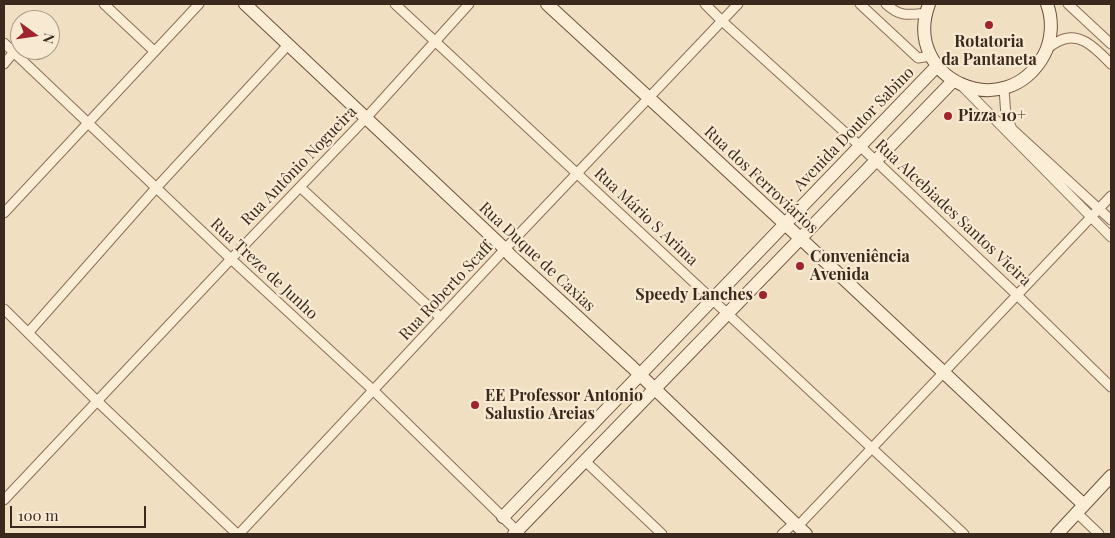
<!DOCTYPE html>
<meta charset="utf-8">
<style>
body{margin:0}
#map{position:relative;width:1115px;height:538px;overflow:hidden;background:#f1dfc2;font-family:"Playfair Display",serif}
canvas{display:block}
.frame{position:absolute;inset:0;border:5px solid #3b291d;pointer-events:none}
.north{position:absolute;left:10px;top:10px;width:50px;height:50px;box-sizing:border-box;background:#f8ead2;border:1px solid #ac9d8a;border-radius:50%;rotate:104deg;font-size:14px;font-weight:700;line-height:20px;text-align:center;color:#3b291d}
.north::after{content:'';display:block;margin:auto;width:18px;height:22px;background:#9f242e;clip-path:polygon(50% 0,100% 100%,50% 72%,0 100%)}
.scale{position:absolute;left:10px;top:506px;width:136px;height:22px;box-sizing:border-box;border:2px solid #3b291d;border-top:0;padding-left:6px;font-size:15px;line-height:18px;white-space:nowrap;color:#3b291d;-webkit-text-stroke:4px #f8ead2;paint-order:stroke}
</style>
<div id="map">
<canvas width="1115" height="538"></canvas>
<div class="frame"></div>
<div class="north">N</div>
<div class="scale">100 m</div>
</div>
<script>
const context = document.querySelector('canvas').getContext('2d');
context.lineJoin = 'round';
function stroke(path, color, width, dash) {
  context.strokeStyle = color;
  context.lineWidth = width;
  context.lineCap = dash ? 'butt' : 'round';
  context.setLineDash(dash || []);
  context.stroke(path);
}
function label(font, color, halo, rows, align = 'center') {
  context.font = font + ' "Playfair Display",serif';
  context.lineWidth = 4.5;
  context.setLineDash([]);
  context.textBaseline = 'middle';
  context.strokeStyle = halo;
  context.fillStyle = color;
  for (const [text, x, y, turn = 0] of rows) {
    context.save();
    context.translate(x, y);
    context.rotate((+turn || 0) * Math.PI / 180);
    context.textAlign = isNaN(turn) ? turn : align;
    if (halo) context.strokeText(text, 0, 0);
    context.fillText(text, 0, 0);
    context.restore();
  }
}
const street = new Path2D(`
 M 104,4 L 154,51
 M 395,4 L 964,534
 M 705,4 L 722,21 L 860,146 L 1017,295 L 1111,387
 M 860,4 L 918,58 L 931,56
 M 886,4 C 900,17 908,15 926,13
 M 1068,4 L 1111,44
 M 4,43 L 231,259 L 373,390 L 520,534
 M 1048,48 C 1052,45 1055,43 1059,41 C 1080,30 1097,50 1111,64
 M 4,64 L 13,53
 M 960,84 L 1111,237
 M 1004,89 L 1006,116 L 1012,129 L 1111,220
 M 300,187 L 441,318
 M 4,213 L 199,4
 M 4,309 L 97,401 L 237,534
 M 28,333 L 156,188 L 288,45
 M 585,461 L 662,534
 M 4,500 L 231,259 L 366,118 L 469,4
 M 1077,513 L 1099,534
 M 798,526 L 1111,196
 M 239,534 L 505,249 L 738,4
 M 782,534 L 791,526`);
const secondary = new Path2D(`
 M 245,4 L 505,249 L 510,255 L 632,367 L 806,534
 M 547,4 C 727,169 906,336 1084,505
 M 929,4 C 901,79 1005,126 1044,55 C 1052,40 1053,20 1047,4
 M 503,517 L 937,66
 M 514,534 L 953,81
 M 1057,534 L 1111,476`);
stroke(street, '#8c6f58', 11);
stroke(secondary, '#6e503b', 14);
stroke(street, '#fbedd6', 9);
stroke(secondary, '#fbedd6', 12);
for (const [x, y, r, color] of [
 [989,25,5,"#9f242e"],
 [948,116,5,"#9f242e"],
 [800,266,5,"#9f242e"],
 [763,295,5,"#9f242e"],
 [475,405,5,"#9f242e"]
]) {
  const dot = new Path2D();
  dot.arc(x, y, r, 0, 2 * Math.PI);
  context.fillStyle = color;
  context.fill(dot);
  stroke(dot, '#f8ead2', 2);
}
label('bold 16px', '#3b291d', '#f8ead2', [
 ["Rotatoria",989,42,"center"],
 ["da Pantaneta",989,60,"center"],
 ["Pizza 10+",958,116],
 ["Conveniência",810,257],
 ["Avenida",810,275],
 ["Speedy Lanches",753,295,"right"],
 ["EE Professor Antonio",485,396],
 ["Salustio Areias",485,414]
], 'left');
label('16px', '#3b291d', '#f8ead2', [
 ["Avenida Doutor Sabino",854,129,-46],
 ["Rua Antônio Nogueira",299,166,-46],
 ["Rua dos Ferroviários",761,180,43],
 ["Rua Alcebiades Santos Vieira",953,213,43],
 ["Rua Mário S Arima",646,217,43],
 ["Rua Duque de Caxias",537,257,43],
 ["Rua Treze de Junho",264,269,43],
 ["Rua Roberto Scaff",446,291,-47]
]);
</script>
